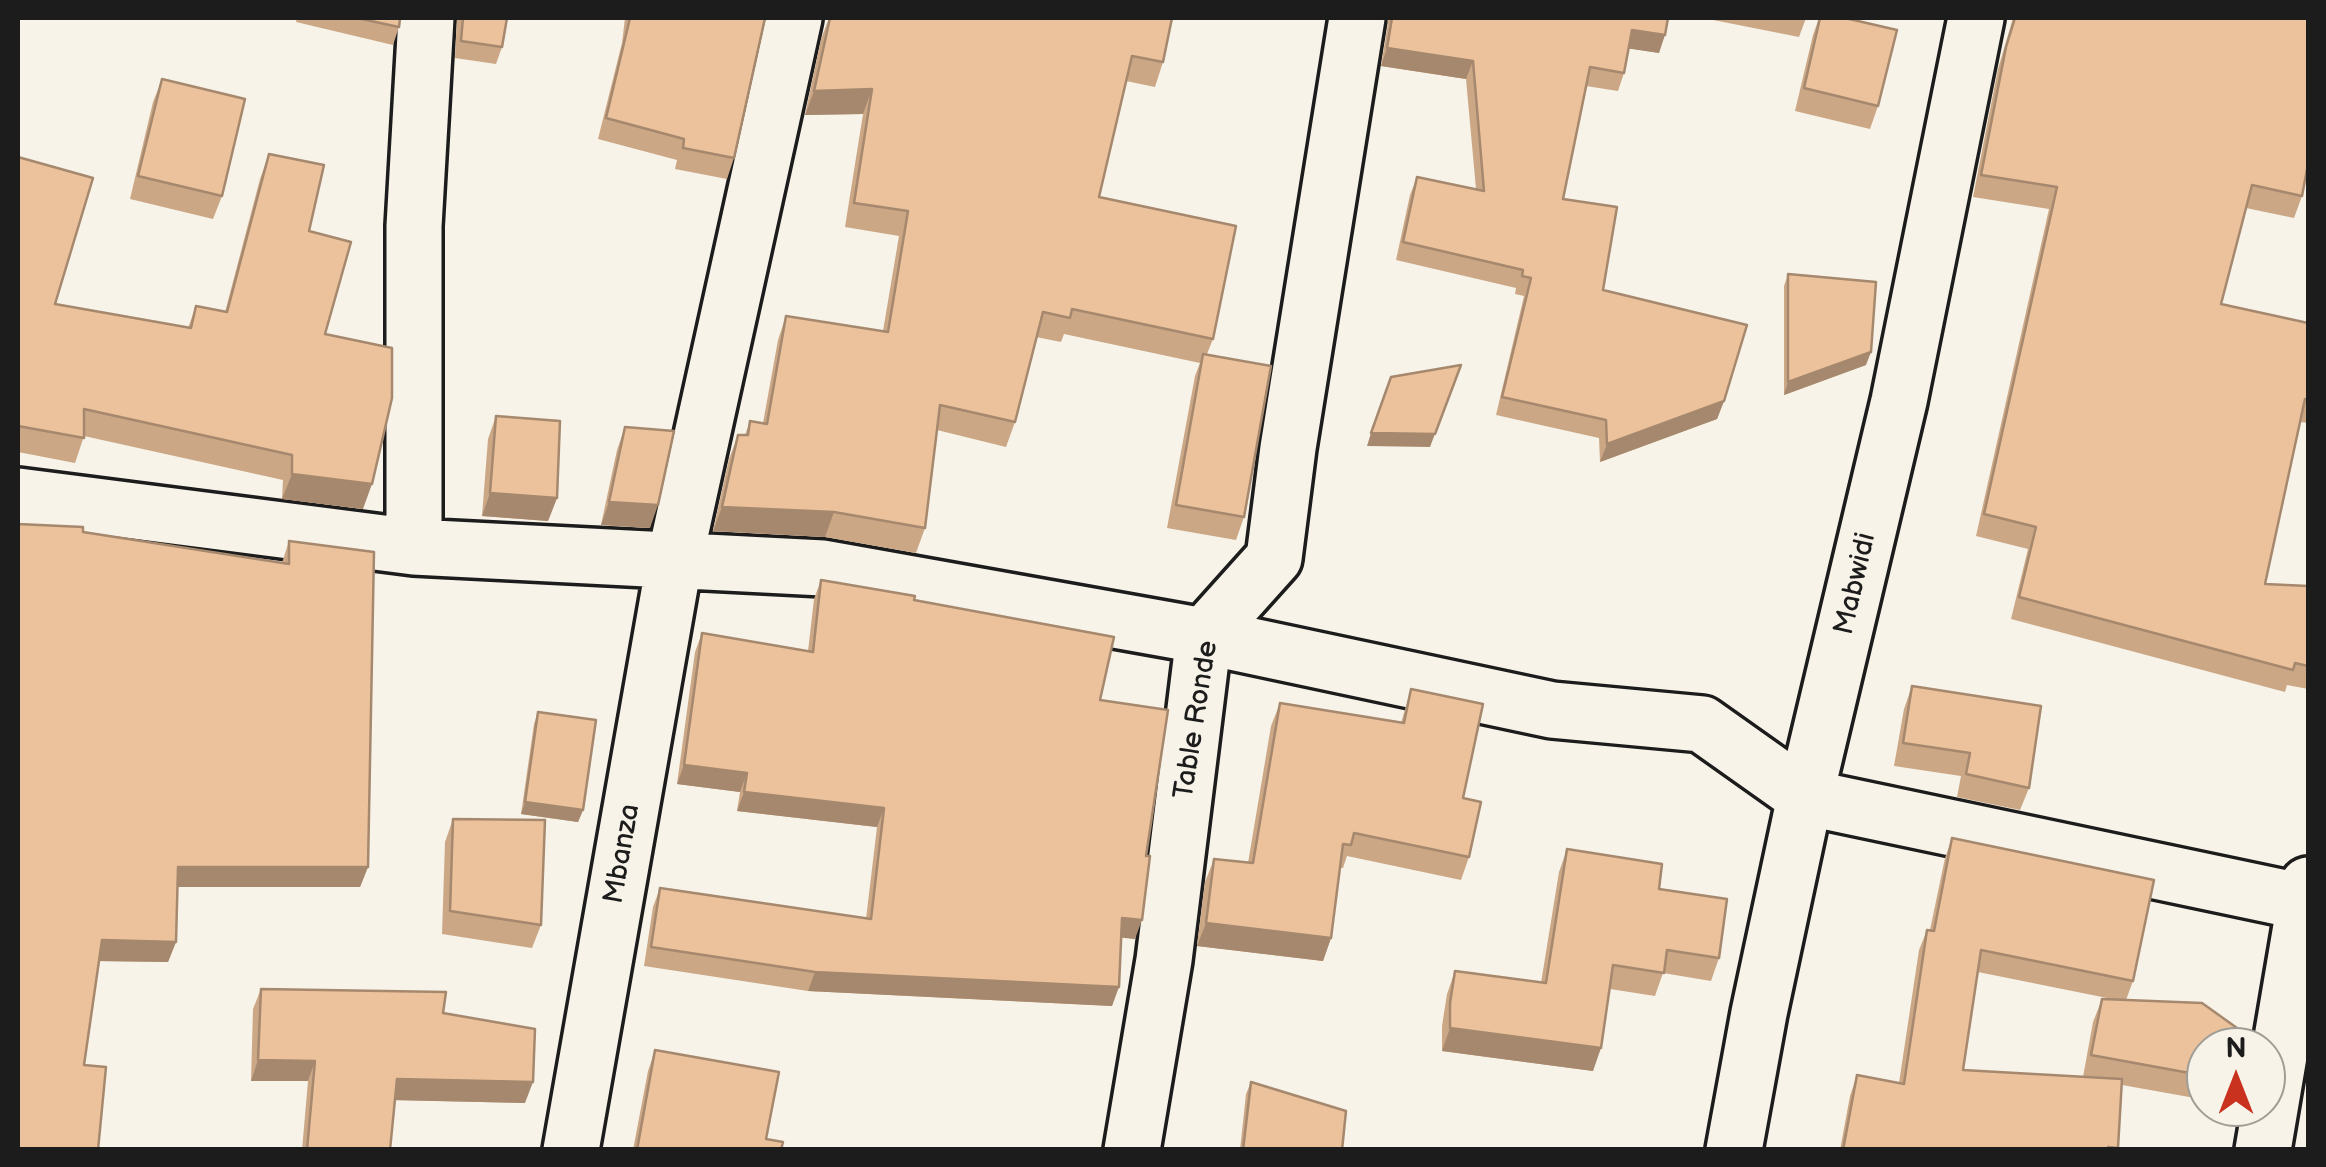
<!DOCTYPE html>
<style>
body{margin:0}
#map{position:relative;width:2326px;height:1167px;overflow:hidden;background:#f7f3e8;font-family:"Balsamiq Sans",sans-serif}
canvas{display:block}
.frame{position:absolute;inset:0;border:20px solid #1c1c1c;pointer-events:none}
.north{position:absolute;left:2186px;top:1027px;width:100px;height:100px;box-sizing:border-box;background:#f7f3e8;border:2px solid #9f9d96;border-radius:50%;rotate:0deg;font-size:28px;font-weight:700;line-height:40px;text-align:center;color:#1c1c1c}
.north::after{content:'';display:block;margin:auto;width:35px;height:45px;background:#c8321e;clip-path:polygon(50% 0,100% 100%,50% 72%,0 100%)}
</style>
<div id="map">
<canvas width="2326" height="1167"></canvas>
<div class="frame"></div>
<div class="north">N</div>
</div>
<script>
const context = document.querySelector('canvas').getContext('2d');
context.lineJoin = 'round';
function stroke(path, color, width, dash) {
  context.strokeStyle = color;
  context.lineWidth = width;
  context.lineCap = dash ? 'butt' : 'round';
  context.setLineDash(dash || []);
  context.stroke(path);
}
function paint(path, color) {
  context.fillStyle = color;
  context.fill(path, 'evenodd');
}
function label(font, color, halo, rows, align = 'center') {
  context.font = font + ' "Balsamiq Sans",sans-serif';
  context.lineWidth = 10;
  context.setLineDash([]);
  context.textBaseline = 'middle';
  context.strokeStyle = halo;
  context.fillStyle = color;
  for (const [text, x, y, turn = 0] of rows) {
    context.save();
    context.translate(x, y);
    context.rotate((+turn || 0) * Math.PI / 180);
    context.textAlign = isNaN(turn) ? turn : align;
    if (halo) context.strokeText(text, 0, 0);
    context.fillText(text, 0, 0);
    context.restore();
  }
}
const minor = new Path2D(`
 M 18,496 L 414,547 L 823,568 L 1204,636 L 1552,710 L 1702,724 L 1805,797 L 2308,903
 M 414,547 L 414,226 L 426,18
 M 571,1150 L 675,558 L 794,18
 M 1132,1150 L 1164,960 L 1204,636 L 1274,558 L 1288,448 L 1357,18
 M 1734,1150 L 1759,1013 L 1805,797 L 1899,401 L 1976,18
 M 2263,1150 L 2308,885`);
stroke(minor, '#1c1c1c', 62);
stroke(minor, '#f7f3e8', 55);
paint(new Path2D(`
 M 297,18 L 400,18 L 399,27 L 393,45 L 296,22 Z
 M 457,18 L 507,18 L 502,47 L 496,64 L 455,58 Z
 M 625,18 L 765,18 L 734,158 L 727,179 L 675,169 L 677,160 L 598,139 L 622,43 Z
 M 829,18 L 1172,18 L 1163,62 L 1155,87 L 1126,81 L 1099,197 L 1213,339 L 1207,354 L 1244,517 L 1236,540 L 1167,528 L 1195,376 L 1200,363 L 1064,334 L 1061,342 L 1036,337 L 1015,422 L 1006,447 L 937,430 L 925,528 L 916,553 L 825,537 L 713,531 L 729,459 L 738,435 L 745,435 L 750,421 L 763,423 L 778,340 L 786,316 L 883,331 L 899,236 L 845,227 L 863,114 L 805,115 L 821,39 Z
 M 1387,18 L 1668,18 L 1659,53 L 1628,48 L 1624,73 L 1618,91 L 1586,86 L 1563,199 L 1603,290 L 1724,401 L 1717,419 L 1600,462 L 1599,438 L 1496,415 L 1524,296 L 1515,294 L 1516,288 L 1396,260 L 1410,195 L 1417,177 L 1476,189 L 1466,79 L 1381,66 L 1388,23 Z
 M 1703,18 L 1806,18 L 1799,37 Z
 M 1819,18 L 1878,106 L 1870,129 L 1795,111 L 1813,35 Z
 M 2013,18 L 2308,18 L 2302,196 L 2294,218 L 2246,208 L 2221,304 L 2308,323 L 2308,423 L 2300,422 L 2265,584 L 2308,586 L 2308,689 L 2287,685 L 2285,692 L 2011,619 L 2028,549 L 1976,536 L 2049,209 L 1973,197 L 1998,69 Z
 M 162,79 L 222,196 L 213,219 L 130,199 L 153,102 Z
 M 269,154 L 309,231 L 325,334 L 363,509 L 282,499 L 283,480 L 84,436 L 75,463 L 18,452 L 18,157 L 55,304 L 188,328 L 196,306 L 225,312 L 260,179 Z
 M 1788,274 L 1866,365 L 1784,395 L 1784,286 Z
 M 496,416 L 557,498 L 548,521 L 482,516 L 488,439 Z
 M 625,427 L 650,528 L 601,525 L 617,450 Z
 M 83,532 L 282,563 L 289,541 L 368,867 L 360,887 L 177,887 L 176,942 L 168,962 L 99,961 L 18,1150 Z
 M 821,580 L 914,600 L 1100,700 L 1135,939 L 1121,937 L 1112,1006 L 808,991 L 644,966 L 653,907 L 660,888 L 866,919 L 877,827 L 737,811 L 740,792 L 677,784 L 695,652 L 702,633 L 808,651 L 814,599 Z
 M 1912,686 L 2029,788 L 2020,810 L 1957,797 L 1961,776 L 1894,766 L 1904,709 Z
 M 1411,689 L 1463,798 L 1469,857 L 1461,880 L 1347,856 L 1343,868 L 1340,868 L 1331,938 L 1323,961 L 1197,946 L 1205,882 L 1214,859 L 1248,863 L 1271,726 L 1280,703 L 1401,723 Z
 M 538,712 L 583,810 L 578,822 L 521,814 L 534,724 Z
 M 453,819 L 541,925 L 532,948 L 442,934 L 445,842 Z
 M 1952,838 L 2133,981 L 2126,1000 L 2206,1047 L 2206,1100 L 2122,1085 L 2117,1150 L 1840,1150 L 1850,1096 L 1857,1075 L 1899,1083 L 1919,950 L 1927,930 L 1930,930 L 1945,858 ZM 1978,972 L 2112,999 L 2102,999 L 2093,1022 L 2083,1077 L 1963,1070 Z
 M 1567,849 L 1659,889 L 1719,958 L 1711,981 L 1663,973 L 1655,996 L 1610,989 L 1593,1071 L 1442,1051 L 1442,1026 L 1447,994 L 1455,971 L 1541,983 L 1559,872 Z
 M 261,989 L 443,1013 L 525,1103 L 395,1100 L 390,1150 L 302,1150 L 308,1081 L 251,1081 L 253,1009 Z
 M 655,1050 L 766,1139 L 781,1150 L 633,1150 L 648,1071 Z
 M 1251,1082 L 1342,1150 L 1240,1150 L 1246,1094 Z`), '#cba786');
paint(new Path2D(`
 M 1632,30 L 1665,35 L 1659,53 L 1625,48 Z
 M 1387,48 L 1473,61 L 1466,79 L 1381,66 Z
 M 872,89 L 863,114 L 805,115 L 814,91 Z
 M 1871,352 L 1866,365 L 1784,395 L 1788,382 Z
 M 1461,365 L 1430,447 L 1367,446 L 1371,433 Z
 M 1724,401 L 1717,419 L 1600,462 L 1607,444 Z
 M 292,474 L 372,484 L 363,509 L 282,499 Z
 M 490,493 L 557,498 L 548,521 L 482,516 Z
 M 609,502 L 658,505 L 650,528 L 601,525 Z
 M 722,507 L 834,512 L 825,537 L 713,531 Z
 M 684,765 L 747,773 L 740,792 L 677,784 Z
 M 744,792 L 884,808 L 877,827 L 737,811 Z
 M 525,802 L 583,810 L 578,822 L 521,814 Z
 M 178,867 L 368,867 L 360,887 L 170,887 Z
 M 1122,918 L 1142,920 L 1135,939 L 1115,937 Z
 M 1206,923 L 1331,938 L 1323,961 L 1197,946 Z
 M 102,940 L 176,942 L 168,962 L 94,961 Z
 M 815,972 L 1119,987 L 1112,1006 L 808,991 Z
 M 1450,1028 L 1601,1048 L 1593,1071 L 1442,1051 Z
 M 258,1060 L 315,1061 L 308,1081 L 251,1081 Z
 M 397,1079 L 533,1082 L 525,1103 L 389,1100 Z`), '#a5886d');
const building = new Path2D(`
 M 357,18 L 400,18 L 399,27 Z
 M 463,18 L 507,18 L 502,47 L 461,41 Z
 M 630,18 L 765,18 L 734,158 L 683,148 L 684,139 L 606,118 Z
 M 830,18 L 1172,18 L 1163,62 L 1132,56 L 1099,197 L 1236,226 L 1213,339 L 1072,309 L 1070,318 L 1043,312 L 1015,422 L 940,405 L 925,528 L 834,512 L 722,507 L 738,435 L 748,435 L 750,421 L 767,424 L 786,316 L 888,332 L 908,211 L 854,203 L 872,89 L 814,91 Z
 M 1392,18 L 1668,18 L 1665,35 L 1632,30 L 1624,73 L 1590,67 L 1563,199 L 1617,207 L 1603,290 L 1747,325 L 1724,401 L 1607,444 L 1606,420 L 1502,397 L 1531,278 L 1522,276 L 1523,270 L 1403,242 L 1417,177 L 1484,191 L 1473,61 L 1387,48 Z
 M 1820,18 L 1845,18 L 1897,30 L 1878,106 L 1804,88 Z
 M 2015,18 L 2308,18 L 2308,164 L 2302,196 L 2252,185 L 2221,304 L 2308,323 L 2308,400 L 2305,399 L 2265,584 L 2308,586 L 2308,666 L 2295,663 L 2293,670 L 2019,597 L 2036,527 L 1984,514 L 2057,187 L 1981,175 L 2006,47 Z
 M 162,79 L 245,99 L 222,196 L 138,176 Z
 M 269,154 L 324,165 L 309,231 L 351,242 L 325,334 L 392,348 L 392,398 L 372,484 L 292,474 L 292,455 L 84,409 L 84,438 L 18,426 L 18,157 L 93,178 L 55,304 L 191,328 L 196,306 L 227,312 Z
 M 1788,274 L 1876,282 L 1871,352 L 1788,382 Z
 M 1203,354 L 1271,366 L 1244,517 L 1176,505 Z
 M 1461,365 L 1435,434 L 1371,433 L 1391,377 Z
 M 496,416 L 560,421 L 557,498 L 490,493 Z
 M 625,427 L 674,431 L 658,505 L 609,502 Z
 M 18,524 L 83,527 L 83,532 L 289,564 L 289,541 L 374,552 L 368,867 L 178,867 L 176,942 L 102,940 L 84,1065 L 106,1067 L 98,1150 L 18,1150 Z
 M 821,580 L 915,596 L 914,600 L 1114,637 L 1100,700 L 1168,710 L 1146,856 L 1150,856 L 1142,920 L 1122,918 L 1119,987 L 815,972 L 651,947 L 660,888 L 871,919 L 884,808 L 744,792 L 747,773 L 684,765 L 702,633 L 813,652 Z
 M 1912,686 L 2041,706 L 2029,788 L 1966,774 L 1970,753 L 1903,743 Z
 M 1411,689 L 1483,704 L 1463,798 L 1481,802 L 1469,857 L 1354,833 L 1351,845 L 1343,844 L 1331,938 L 1206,923 L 1214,859 L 1253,863 L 1280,703 L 1404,723 Z
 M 538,712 L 596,720 L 583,810 L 525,802 Z
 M 453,819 L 545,820 L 541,925 L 450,911 Z
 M 1952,838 L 2154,880 L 2133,981 L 1981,950 L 1963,1070 L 2122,1079 L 2118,1148 L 2108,1147 L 2108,1150 L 1843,1150 L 1857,1075 L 1904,1084 L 1927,930 L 1934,931 Z
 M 1567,849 L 1662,864 L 1659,889 L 1727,899 L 1719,958 L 1667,950 L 1664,973 L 1613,965 L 1601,1048 L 1450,1028 L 1450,1003 L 1455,971 L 1546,983 Z
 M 261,989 L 446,992 L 443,1013 L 535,1029 L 533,1082 L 397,1079 L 390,1150 L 307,1150 L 315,1061 L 258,1060 Z
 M 2102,999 L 2202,1003 L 2237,1028 L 2235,1047 L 2206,1047 L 2206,1076 L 2091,1055 Z
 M 655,1050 L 779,1072 L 766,1139 L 783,1142 L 781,1150 L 637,1150 Z
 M 1251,1082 L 1346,1111 L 1342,1150 L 1243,1150 Z`);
paint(building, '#ecc29c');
stroke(building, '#a5886d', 2.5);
label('28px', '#1c1c1c', '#f7f3e8', [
 ["Mabwidi",1856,584,-77],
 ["Table Ronde",1197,720,-81],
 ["Mbanza",623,854,-80]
]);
</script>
